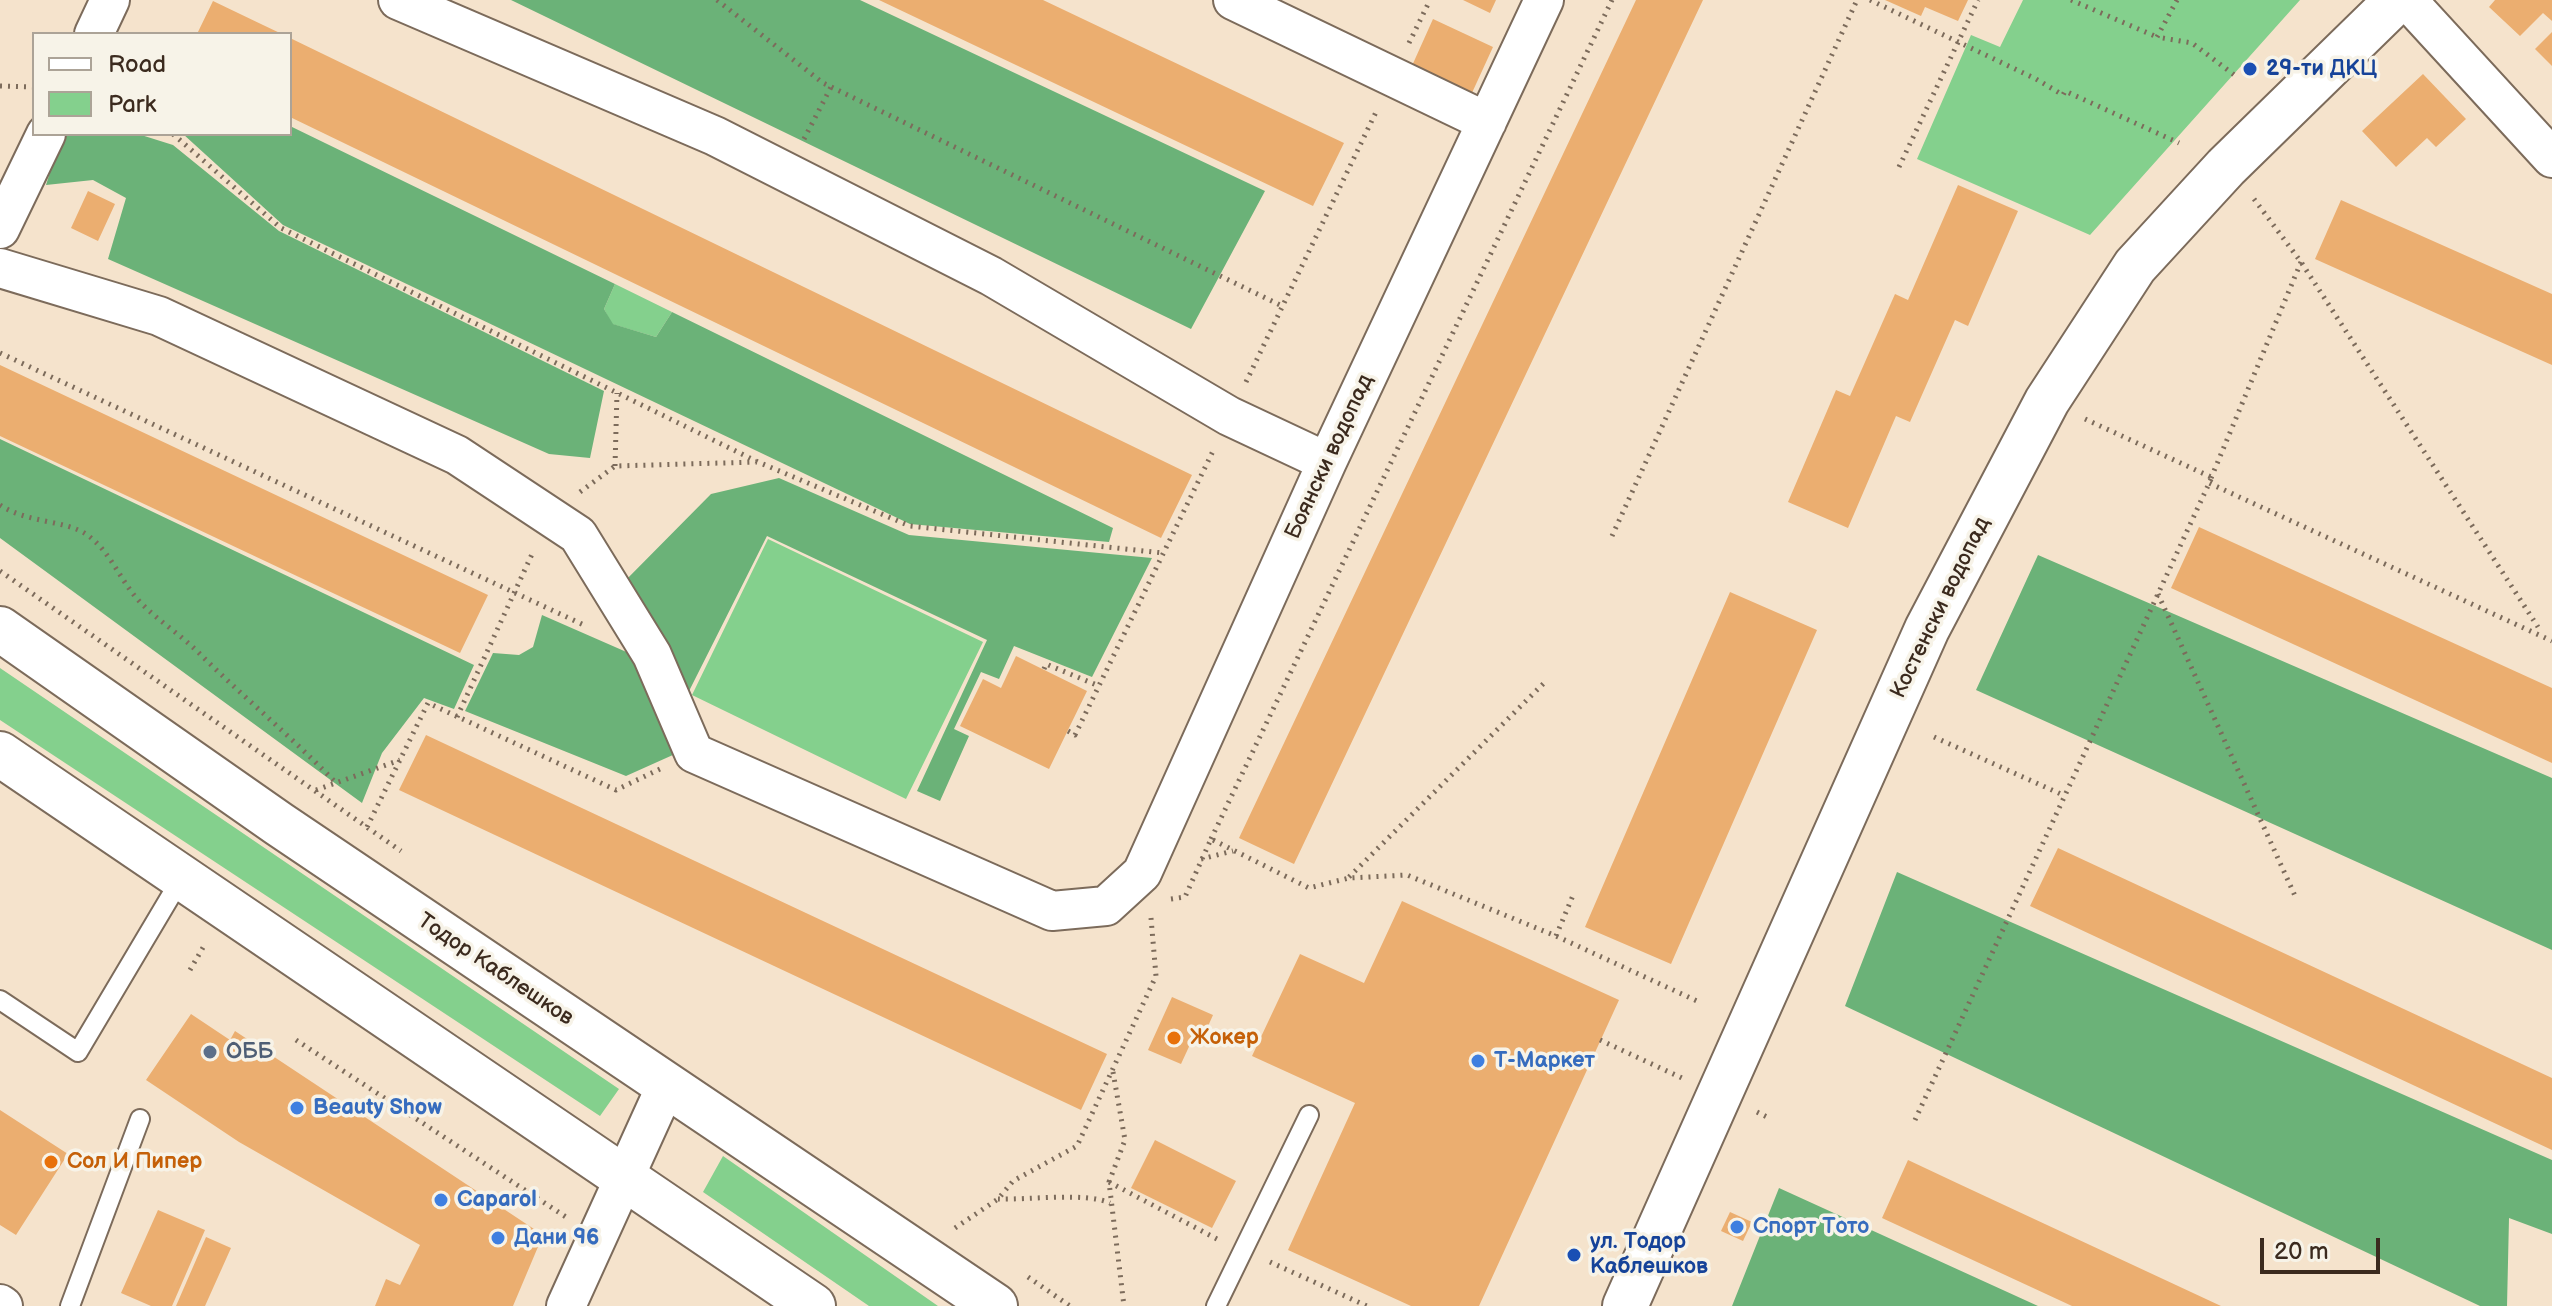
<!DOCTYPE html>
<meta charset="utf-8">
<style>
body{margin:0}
#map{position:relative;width:2552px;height:1306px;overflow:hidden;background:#f5e3cc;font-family:"Balsamiq Sans",sans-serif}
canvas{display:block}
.legend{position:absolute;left:32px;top:32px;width:260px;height:104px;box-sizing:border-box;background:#f7f3e8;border:2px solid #aca397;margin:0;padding:10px 14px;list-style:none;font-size:24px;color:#3b2a1e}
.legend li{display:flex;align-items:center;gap:16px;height:40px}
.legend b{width:40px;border:2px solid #aca397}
.scale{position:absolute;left:2260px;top:1238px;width:120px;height:36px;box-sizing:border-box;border:4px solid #3b2a1e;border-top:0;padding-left:10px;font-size:24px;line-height:28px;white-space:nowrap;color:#3b2a1e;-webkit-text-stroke:6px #f7f3e8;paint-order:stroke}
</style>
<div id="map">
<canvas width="2552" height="1306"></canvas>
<ul class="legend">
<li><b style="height:10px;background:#fff"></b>Road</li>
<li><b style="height:22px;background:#84d08d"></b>Park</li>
</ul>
<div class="scale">20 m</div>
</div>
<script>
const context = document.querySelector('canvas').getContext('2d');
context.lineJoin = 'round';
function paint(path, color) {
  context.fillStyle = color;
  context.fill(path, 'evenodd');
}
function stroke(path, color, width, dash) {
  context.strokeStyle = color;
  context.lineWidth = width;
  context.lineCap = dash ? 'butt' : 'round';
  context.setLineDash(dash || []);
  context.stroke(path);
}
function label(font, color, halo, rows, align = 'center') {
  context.font = font + ' "Balsamiq Sans",sans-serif';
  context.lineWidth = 7;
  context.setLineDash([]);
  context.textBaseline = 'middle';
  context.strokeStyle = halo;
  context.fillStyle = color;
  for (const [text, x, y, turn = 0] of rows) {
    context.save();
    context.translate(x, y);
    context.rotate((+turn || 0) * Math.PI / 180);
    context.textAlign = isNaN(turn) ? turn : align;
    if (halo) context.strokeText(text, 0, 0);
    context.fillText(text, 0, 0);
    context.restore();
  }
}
paint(new Path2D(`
 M 2023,0 L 2300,0 L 2090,235 L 1917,159 L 1971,35 L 2000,47 Z
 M 615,284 L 672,312 L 656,337 L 612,324 L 604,309 Z
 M 768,539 L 983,642 L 906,799 L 692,695 Z
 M 0,668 L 619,1089 L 600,1116 L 0,720 Z
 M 723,1156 L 938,1306 L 869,1306 L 703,1192 Z`), '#84d08d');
paint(new Path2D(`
 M 511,0 L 860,0 L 1265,191 L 1191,329 Z
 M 290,126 L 615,284 L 604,309 L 613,324 L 656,337 L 672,312 L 1113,528 L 1109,542 L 910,524 L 283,225 L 183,134 L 290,134 Z
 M 62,134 L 138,134 L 173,145 L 279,231 L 604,391 L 590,458 L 549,454 L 108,259 L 126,198 L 93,180 L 46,185 Z
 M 0,439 L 474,665 L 454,709 L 424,698 L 382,753 L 362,803 L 0,538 Z
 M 779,478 L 909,535 L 1152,558 L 1092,677 L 1014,646 L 999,679 L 981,672 L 954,729 L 969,736 L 940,801 L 917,791 L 987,640 L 767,536 L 681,707 L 619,587 L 711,494 Z
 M 2038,555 L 2552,778 L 2552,950 L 1976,690 Z
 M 542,615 L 647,661 L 684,750 L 626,776 L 465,711 L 493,653 L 519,655 L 533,647 Z
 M 1897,872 L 2552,1160 L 2552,1234 L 2509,1218 L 2507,1306 L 2480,1306 L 1845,1006 Z
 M 1779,1188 L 2038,1306 L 1732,1306 Z`), '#6bb278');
paint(new Path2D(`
 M 879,0 L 1043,0 L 1344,143 L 1313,206 Z
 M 1463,0 L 1496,0 L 1490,13 Z
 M 1636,0 L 1703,0 L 1294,864 L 1239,838 Z
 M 1885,0 L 1968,0 L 1958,21 L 1925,7 L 1921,16 Z
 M 2495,0 L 2552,0 L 2552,21 L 2543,13 L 2520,36 L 2489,7 Z
 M 213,1 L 263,25 L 282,34 L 197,34 Z
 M 1433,19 L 1493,47 L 1471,95 L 1411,68 Z
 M 2552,32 L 2552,66 L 2535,49 Z
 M 290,38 L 1192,475 L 1161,538 L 290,117 Z
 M 2423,74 L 2466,119 L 2436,147 L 2427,138 L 2396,167 L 2362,131 Z
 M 1958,185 L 2018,211 L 1968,326 L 1955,320 L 1910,422 L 1896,416 L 1848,528 L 1788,502 L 1836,390 L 1850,396 L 1895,294 L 1908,300 Z
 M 88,191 L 115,204 L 98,241 L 71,228 Z
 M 2341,200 L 2552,294 L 2552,365 L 2315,259 Z
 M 0,365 L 488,595 L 460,653 L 0,436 Z
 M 2199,527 L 2552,688 L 2552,763 L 2171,588 Z
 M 1730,592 L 1817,630 L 1671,964 L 1585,927 Z
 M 1016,656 L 1087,691 L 1049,769 L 960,726 L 983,679 L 1001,688 Z
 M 426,735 L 1107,1054 L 1081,1110 L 399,790 Z
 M 2058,848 L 2552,1078 L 2552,1150 L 2030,906 Z
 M 1402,901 L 1619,1000 L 1479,1306 L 1411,1306 L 1288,1250 L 1355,1103 L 1252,1056 L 1300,954 L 1364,983 Z
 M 1172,997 L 1213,1015 L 1201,1042 L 1193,1038 L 1181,1064 L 1148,1050 Z
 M 191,1014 L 230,1040 L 235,1031 L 543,1235 L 513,1306 L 375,1306 L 386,1279 L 400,1285 L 420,1245 L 239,1142 L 146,1080 Z
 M 0,1110 L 68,1154 L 16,1235 L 0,1225 Z
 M 1155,1140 L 1236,1181 L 1212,1228 L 1131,1188 Z
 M 1908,1160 L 1959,1184 L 2221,1306 L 2072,1306 L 1882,1218 Z
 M 158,1210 L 205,1230 L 172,1306 L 151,1306 L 121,1293 Z
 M 1730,1212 L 1752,1222 L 1743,1241 L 1721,1231 Z
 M 206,1237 L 231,1248 L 205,1306 L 176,1306 Z`), '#ebae70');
const lane = new Path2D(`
 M 0,1000 L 78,1052 L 182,877
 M 70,1306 L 140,1119
 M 1216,1306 L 1309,1115`);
const street = new Path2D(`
 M 398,0 L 715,136 L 991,276 L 1229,416 L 1327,462
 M 1233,0 L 1487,122
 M 2407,0 L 2552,158
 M 94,34 L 110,0
 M 0,229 L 46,134
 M 0,268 L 159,316 L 457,455 L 578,535 L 652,655 L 694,753 L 1052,911 L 1106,906 L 1142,873 L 1327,462 L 1544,0
 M 0,1304 L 3,1306
 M 566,1306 L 666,1086`);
const secondary = new Path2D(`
 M 1625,1306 L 1927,629 L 2047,401 L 2135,266 L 2226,167 L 2397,0`);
const primary = new Path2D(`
 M 0,629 L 279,824 L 995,1306
 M 0,754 L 813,1306`);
stroke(lane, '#7c6b5b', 22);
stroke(street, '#7c6b5b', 42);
stroke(secondary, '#7c6b5b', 48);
stroke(primary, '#7c6b5b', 48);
stroke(new Path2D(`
 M 717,0 L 823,83 L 1282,306
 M 1870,0 L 2036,79 L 2063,95 L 2065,91 L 2179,143
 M 2071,0 L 2157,37
 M 2177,0 L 2157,37 L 2192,43 L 2237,77
 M 1409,43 L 1430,0
 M 0,86 L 34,87
 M 173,134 L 281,228 L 758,462 L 910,526 L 1163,553
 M 804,139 L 831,87
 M 1899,167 L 1978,0
 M 2254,199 L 2301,262 L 2538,627
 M 2301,262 L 2209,483 L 2552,641
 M 0,353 L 586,626
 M 1246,382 L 1377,110
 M 2085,419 L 2211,477
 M 615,466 L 617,393
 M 580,492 L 615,466 L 757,462
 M 0,505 C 27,523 64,520 86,534 C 112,552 121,584 143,605 C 160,622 181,635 199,653 C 243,697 292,737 336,783
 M 1612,536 L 1857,0
 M 0,571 L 401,851
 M 2158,594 L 2296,898
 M 1044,669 L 1046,664 L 1099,686
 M 457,717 L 533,552
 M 1068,731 L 1075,735 L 1214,449
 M 1934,737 L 2063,795
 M 316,790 L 400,760
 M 367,827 L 428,703 L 616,790 L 660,769
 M 1211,839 L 1612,0
 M 1201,859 L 1233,851
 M 1349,877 L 1544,683
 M 1171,899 L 1185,897 L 1211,839 L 1309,888 L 1349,878 L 1407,875 L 1556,936 L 1697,1001
 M 1556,936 L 1574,893
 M 190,970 L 205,944
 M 296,1040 L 566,1217
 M 1600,1040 L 1682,1078
 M 1113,1072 L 1125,1140 L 1109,1182 L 1124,1306
 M 1757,1112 L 1769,1118
 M 1915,1120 L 2212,477
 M 1109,1182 L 1217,1239
 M 998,1199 C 1029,1200 1086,1192 1110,1203
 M 955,1228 L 998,1199 L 1013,1181 L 1077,1146 L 1156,976 L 1151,918
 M 1270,1262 L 1367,1306
 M 1028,1277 L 1070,1306`), '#7c6b5b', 5, [2, 6]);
stroke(lane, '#fff', 18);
stroke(street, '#fff', 38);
stroke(secondary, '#fff', 44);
stroke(primary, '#fff', 44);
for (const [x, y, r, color] of [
 [2250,69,8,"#1a4fb4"],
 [1174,1038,8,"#e8710a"],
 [210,1052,8,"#5c6f8a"],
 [1478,1061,8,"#3f7fe0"],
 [297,1108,8,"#3f7fe0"],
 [51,1162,8,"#e8710a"],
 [441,1200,8,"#3f7fe0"],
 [1737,1227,8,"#3f7fe0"],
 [498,1238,8,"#3f7fe0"],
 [1574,1255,8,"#1a4fb4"]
]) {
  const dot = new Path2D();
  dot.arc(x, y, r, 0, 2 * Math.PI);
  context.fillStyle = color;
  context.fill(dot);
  stroke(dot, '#f7f3e8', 3);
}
label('bold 22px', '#164399', '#f7f3e8', [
 ["29-ти ДКЦ",2266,69],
 ["ул. Тодор",1590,1242],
 ["Каблешков",1590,1267]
], 'left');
label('22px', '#3b2a1e', '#f7f3e8', [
 ["Боянски водопад",1330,457,-65],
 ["Костенски водопад",1941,608,-64],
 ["Тодор Каблешков",495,970,34]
]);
label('bold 22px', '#c56008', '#f7f3e8', [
 ["Жокер",1190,1038],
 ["Сол И Пипер",67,1162]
], 'left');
label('bold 22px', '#4e5e75', '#f7f3e8', [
 ["ОББ",226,1052]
], 'left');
label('bold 22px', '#366cbe', '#f7f3e8', [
 ["Т-Маркет",1494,1061],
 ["Beauty Show",313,1108],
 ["Caparol",457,1200],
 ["Спорт Тото",1753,1227],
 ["Дани 96",514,1238]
], 'left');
</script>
